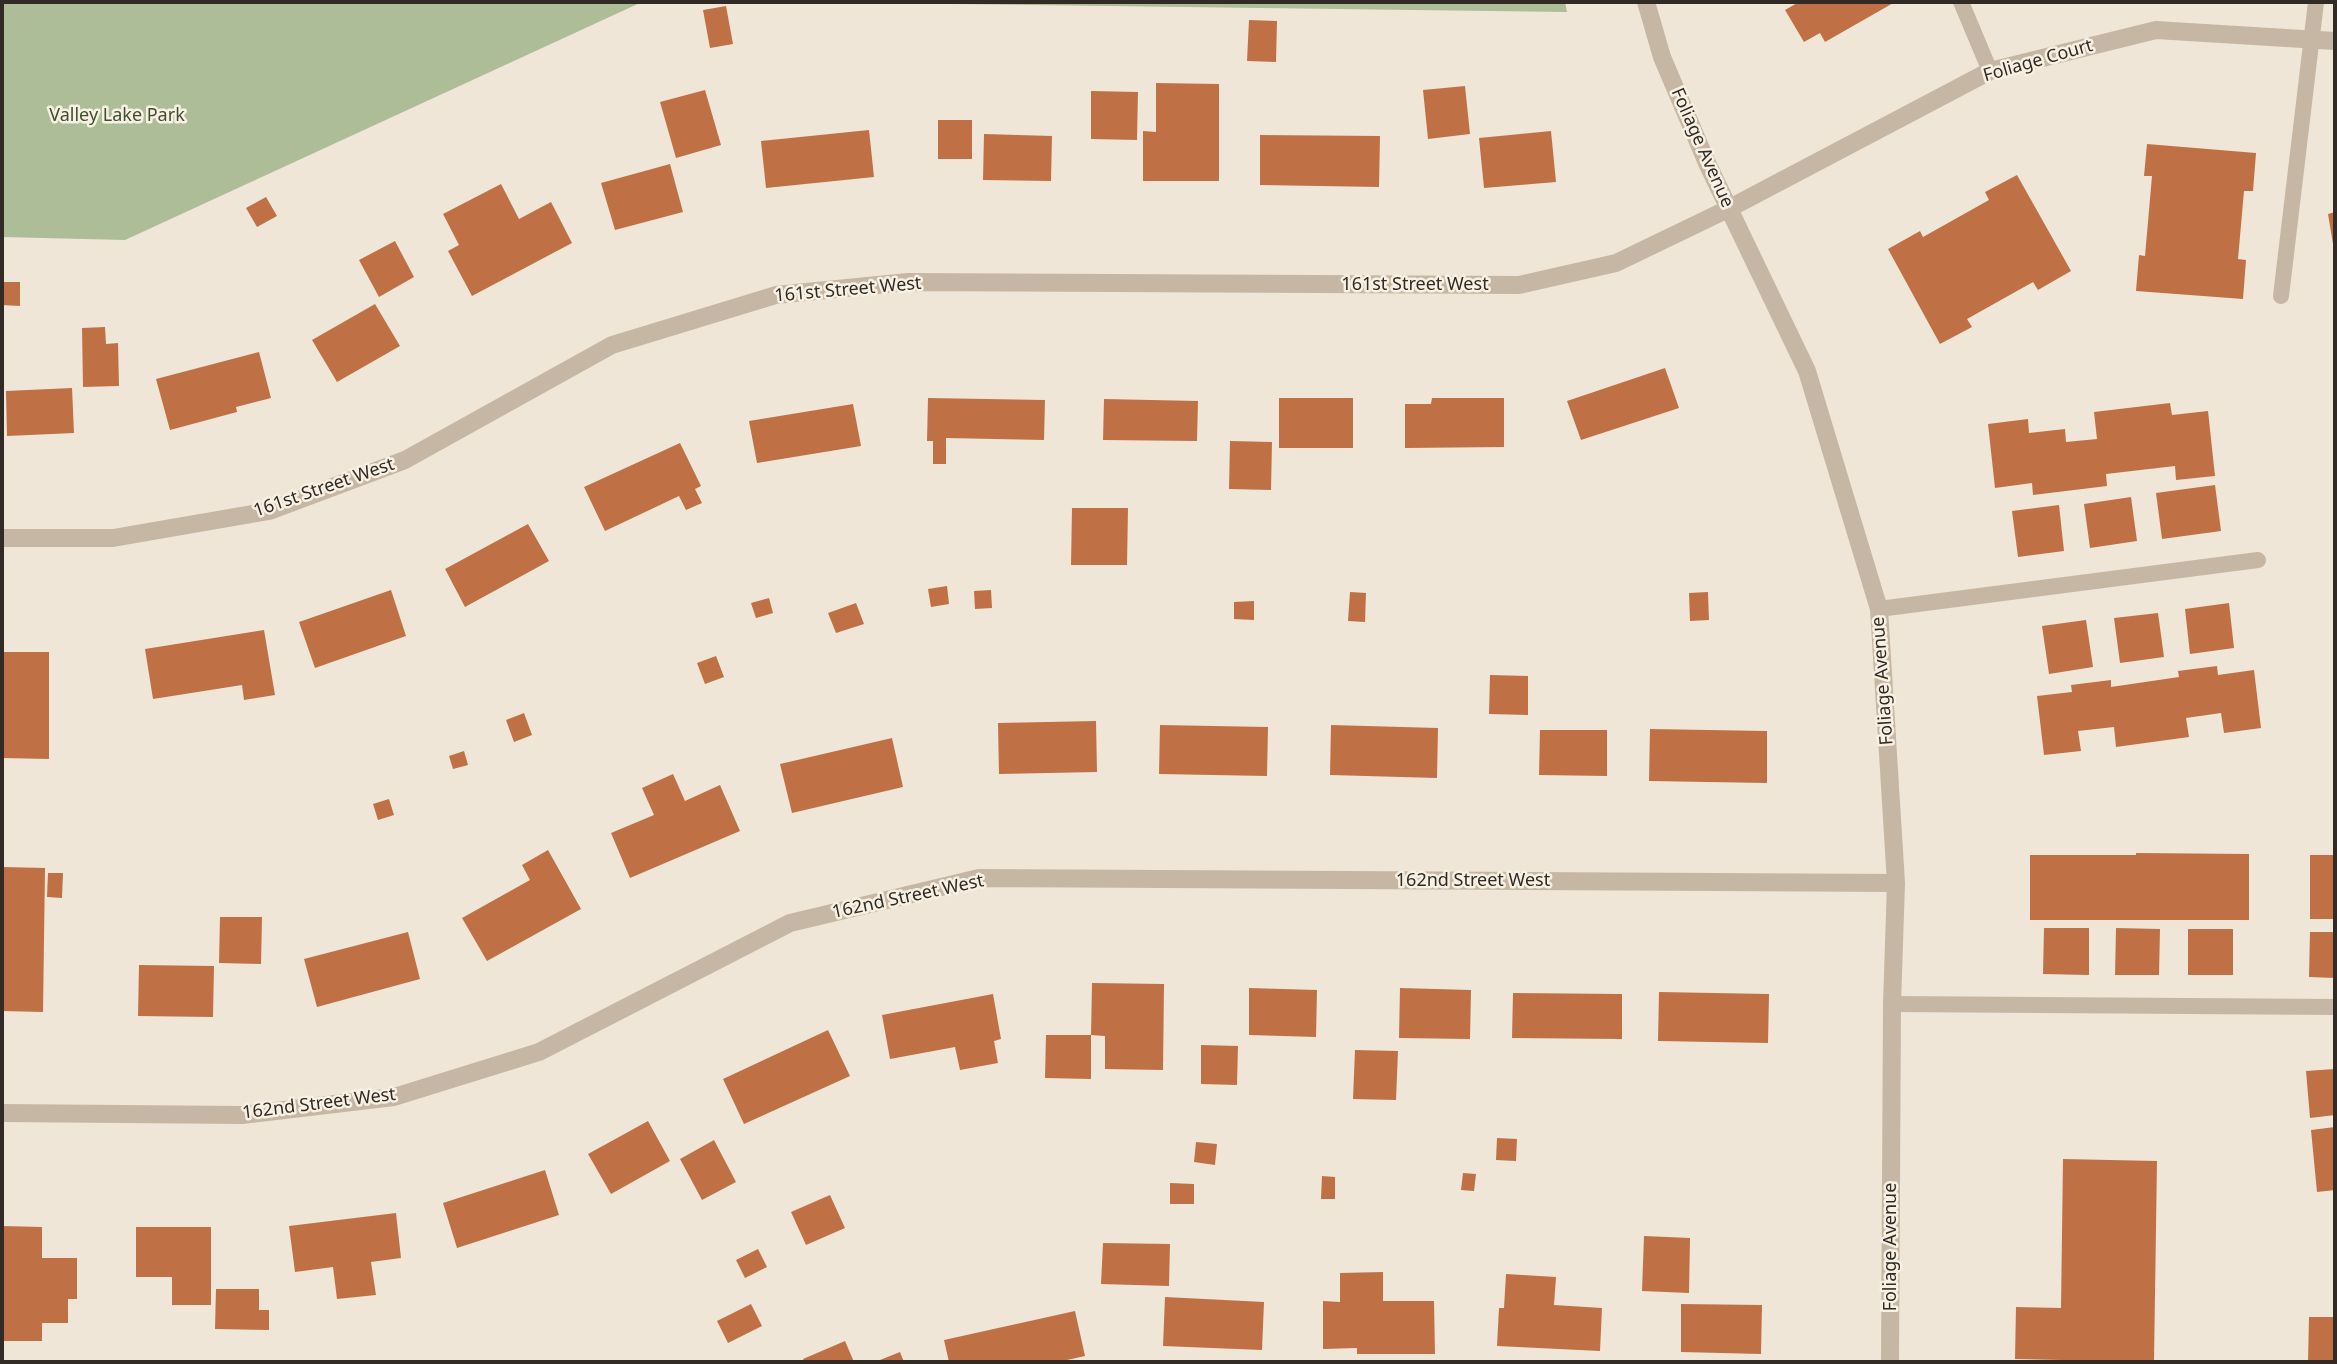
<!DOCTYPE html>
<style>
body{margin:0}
#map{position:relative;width:2337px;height:1364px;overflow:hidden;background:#efe6d7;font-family:"Noto Sans",sans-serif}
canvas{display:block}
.frame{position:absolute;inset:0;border:4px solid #322b25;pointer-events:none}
</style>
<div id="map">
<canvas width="2337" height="1364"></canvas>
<div class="frame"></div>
</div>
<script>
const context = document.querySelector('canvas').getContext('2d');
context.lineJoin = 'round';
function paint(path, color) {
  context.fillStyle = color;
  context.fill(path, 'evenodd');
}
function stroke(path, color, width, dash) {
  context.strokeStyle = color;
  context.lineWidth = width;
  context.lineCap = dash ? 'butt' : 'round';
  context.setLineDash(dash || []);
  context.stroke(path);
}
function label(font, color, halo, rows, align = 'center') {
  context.font = font + ' "Noto Sans",sans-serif';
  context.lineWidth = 5;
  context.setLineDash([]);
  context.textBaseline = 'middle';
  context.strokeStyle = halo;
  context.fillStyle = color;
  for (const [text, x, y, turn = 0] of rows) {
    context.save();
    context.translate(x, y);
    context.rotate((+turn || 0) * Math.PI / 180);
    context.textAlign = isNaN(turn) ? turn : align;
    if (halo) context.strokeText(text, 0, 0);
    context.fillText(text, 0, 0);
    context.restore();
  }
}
paint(new Path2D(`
 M 2,2 L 642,2 L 125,240 L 2,237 Z
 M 801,2 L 1565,2 L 1567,12 Z`), '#acbd98');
paint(new Path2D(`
 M 1799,2 L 1895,2 L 1825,42 L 1820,33 L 1804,42 L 1785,10 Z
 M 726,6 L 733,44 L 710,48 L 703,10 Z
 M 1249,20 L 1277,21 L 1276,62 L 1247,61 Z
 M 1156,83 L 1219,84 L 1219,181 L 1143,181 L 1143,131 L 1156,132 Z
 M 1465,86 L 1470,134 L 1428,139 L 1423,90 Z
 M 705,90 L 721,145 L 676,158 L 660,102 Z
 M 1091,91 L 1138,92 L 1137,140 L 1091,139 Z
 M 938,120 L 972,120 L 972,159 L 938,159 Z
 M 869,130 L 874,177 L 766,188 L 761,141 Z
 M 1551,131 L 1556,182 L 1484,188 L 1479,138 Z
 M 984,134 L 1052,136 L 1051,181 L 983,180 Z
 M 1260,135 L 1380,136 L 1379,187 L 1260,185 Z
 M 2147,144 L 2256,153 L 2253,191 L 2244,191 L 2238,259 L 2246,260 L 2243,299 L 2136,291 L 2139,255 L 2145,256 L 2152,176 L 2144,176 Z
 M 670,164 L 683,212 L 615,230 L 601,183 Z
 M 2017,175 L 2071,271 L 2038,290 L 2033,282 L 1967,319 L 1972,327 L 1940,344 L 1888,249 L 1920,231 L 1923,237 L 1989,200 L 1985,192 Z
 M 501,184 L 519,219 L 551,202 L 572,243 L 472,296 L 448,251 L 459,245 L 443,214 Z
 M 266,197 L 277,216 L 257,227 L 246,208 Z
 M 2335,212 L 2335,250 L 2334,250 L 2328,214 Z
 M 395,241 L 414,277 L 379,297 L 359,260 Z
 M 2,282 L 20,282 L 20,306 L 2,305 Z
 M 375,304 L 400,346 L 337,382 L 312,340 Z
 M 105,327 L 106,344 L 118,343 L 119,386 L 83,387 L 82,328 Z
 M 259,352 L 271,398 L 236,407 L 237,412 L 170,430 L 156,379 Z
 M 1665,368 L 1679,408 L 1581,440 L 1567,401 Z
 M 72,388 L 74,433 L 7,436 L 6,391 Z
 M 928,398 L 1045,400 L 1044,440 L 946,438 L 946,464 L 933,464 L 933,441 L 927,441 Z
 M 1279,398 L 1353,398 L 1353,448 L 1279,448 Z
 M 1432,398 L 1504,398 L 1504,447 L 1405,448 L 1405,404 L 1431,404 Z
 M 1104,399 L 1198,401 L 1197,441 L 1103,440 Z
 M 2170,403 L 2172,415 L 2208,411 L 2215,476 L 2176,480 L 2175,466 L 2106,474 L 2107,486 L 2033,495 L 2032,483 L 1995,488 L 1988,424 L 2028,419 L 2029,433 L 2065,429 L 2066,442 L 2097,439 L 2094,412 Z
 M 853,404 L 861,446 L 757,463 L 749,421 Z
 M 1230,441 L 1272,442 L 1271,490 L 1229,489 Z
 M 680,443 L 701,486 L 695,489 L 702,503 L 686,510 L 679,496 L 605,531 L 584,487 Z
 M 2215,485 L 2221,531 L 2162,539 L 2156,493 Z
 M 2131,497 L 2137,541 L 2090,548 L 2084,504 Z
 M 2059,505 L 2064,551 L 2018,557 L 2012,511 Z
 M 1072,508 L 1128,508 L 1127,565 L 1071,565 Z
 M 528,524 L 549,561 L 465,607 L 445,569 Z
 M 947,586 L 949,604 L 931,607 L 928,589 Z
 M 391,590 L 406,636 L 315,668 L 299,622 Z
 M 991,590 L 992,608 L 975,609 L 974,591 Z
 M 1350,592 L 1366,593 L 1365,622 L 1348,621 Z
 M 1708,592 L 1709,620 L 1690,621 L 1689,593 Z
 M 769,598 L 773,613 L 756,618 L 751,603 Z
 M 1254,601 L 1254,620 L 1234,619 L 1234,602 Z
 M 856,603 L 864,624 L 836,633 L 828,613 Z
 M 2229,603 L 2234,648 L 2190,654 L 2185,609 Z
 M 2158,613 L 2164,657 L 2120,663 L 2114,618 Z
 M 2086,620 L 2093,667 L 2049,674 L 2042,626 Z
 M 264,630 L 275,695 L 244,700 L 242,685 L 153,699 L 145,649 Z
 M 2,652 L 49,652 L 49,759 L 2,758 Z
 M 716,656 L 724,677 L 705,684 L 697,663 Z
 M 2217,666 L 2218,675 L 2254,670 L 2261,728 L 2224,733 L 2221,713 L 2186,718 L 2189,737 L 2116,747 L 2114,727 L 2078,731 L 2081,751 L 2044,755 L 2037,696 L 2072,692 L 2071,685 L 2111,680 L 2111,687 L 2179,677 L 2178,671 Z
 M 1490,675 L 1528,676 L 1528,715 L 1489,714 Z
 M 524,713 L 532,735 L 514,742 L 506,720 Z
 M 1096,721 L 1097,772 L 999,774 L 998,723 Z
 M 1160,725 L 1268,727 L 1267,776 L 1159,774 Z
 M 1331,725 L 1438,728 L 1437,778 L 1330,775 Z
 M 1650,729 L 1767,731 L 1767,783 L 1649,781 Z
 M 1540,730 L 1607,730 L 1607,776 L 1539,775 Z
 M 892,738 L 903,787 L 792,813 L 780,764 Z
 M 464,751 L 468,765 L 453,769 L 449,756 Z
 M 673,774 L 685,801 L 720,785 L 740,831 L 630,878 L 611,833 L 654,815 L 642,788 Z
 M 389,799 L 394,815 L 378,820 L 373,804 Z
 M 548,850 L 581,909 L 487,961 L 462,918 L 530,880 L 522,865 Z
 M 2136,853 L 2249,854 L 2249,920 L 2030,920 L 2030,855 L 2136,855 Z
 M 2310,855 L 2335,855 L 2335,919 L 2310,919 Z
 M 4,867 L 45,868 L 43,1012 L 2,1011 Z
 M 48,873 L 63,873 L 62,898 L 47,897 Z
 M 220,917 L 262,917 L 261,964 L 219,963 Z
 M 2044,928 L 2089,928 L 2089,975 L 2043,974 Z
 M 2116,928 L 2160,929 L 2159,975 L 2115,975 Z
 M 2188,929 L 2233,929 L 2233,975 L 2188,975 Z
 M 408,932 L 420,979 L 317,1007 L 304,959 Z
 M 2310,932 L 2335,932 L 2335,978 L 2309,977 Z
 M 139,965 L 214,966 L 213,1017 L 138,1016 Z
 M 1092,983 L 1164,984 L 1163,1070 L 1105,1069 L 1105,1036 L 1091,1035 Z
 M 1249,988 L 1317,990 L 1316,1037 L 1249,1035 Z
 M 1400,988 L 1471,990 L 1470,1039 L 1399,1038 Z
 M 1659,992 L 1769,994 L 1768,1043 L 1658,1041 Z
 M 1513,993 L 1622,994 L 1622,1039 L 1512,1038 Z
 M 993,994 L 1001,1039 L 994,1041 L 998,1063 L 960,1070 L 955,1047 L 890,1059 L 882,1015 Z
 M 828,1030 L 850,1076 L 744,1124 L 723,1079 Z
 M 1046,1035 L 1091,1035 L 1091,1079 L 1045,1078 Z
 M 1201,1045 L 1238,1046 L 1237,1085 L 1201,1084 Z
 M 1355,1050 L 1398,1051 L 1396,1100 L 1353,1099 Z
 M 2335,1069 L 2335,1115 L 2310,1118 L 2306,1071 Z
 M 648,1121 L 670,1161 L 611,1194 L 588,1154 Z
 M 2335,1127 L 2335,1190 L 2317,1192 L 2311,1130 Z
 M 1497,1138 L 1517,1139 L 1516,1161 L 1496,1160 Z
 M 714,1140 L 736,1182 L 702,1200 L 680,1159 Z
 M 1196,1142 L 1217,1144 L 1215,1165 L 1194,1162 Z
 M 2063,1159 L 2157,1161 L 2154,1362 L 2015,1359 L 2016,1307 L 2061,1308 Z
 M 545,1170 L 559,1215 L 457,1248 L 443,1203 Z
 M 1463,1173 L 1476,1174 L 1474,1191 L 1461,1190 Z
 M 1322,1176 L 1335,1177 L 1335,1199 L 1321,1199 Z
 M 1170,1183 L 1194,1184 L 1194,1204 L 1170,1204 Z
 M 830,1195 L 845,1228 L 806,1245 L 791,1212 Z
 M 396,1213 L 401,1258 L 371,1262 L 376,1295 L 337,1299 L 333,1267 L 295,1272 L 289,1226 Z
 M 2,1226 L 42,1227 L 42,1258 L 77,1258 L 77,1299 L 68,1299 L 68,1323 L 42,1323 L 42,1341 L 2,1341 Z
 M 136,1227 L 211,1227 L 211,1305 L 172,1305 L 172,1277 L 136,1277 Z
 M 1644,1236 L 1690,1238 L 1689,1293 L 1642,1291 Z
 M 1103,1243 L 1170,1244 L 1169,1286 L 1101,1284 Z
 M 758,1249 L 767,1267 L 745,1278 L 736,1260 Z
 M 1383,1272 L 1383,1301 L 1434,1301 L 1435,1354 L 1357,1354 L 1357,1348 L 1323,1349 L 1323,1301 L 1340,1302 L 1340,1273 Z
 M 1506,1274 L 1556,1277 L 1554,1305 L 1602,1308 L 1600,1351 L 1497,1346 L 1499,1308 L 1504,1308 Z
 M 216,1289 L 259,1289 L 259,1310 L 269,1310 L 269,1330 L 215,1329 Z
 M 1165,1297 L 1264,1302 L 1262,1350 L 1163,1346 Z
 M 751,1304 L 762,1326 L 728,1343 L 717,1321 Z
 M 1681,1304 L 1762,1305 L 1761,1354 L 1681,1352 Z
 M 1075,1311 L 1085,1356 L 1058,1362 L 949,1362 L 944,1340 Z
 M 2309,1317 L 2335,1317 L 2335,1362 L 2308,1362 Z
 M 845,1341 L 854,1362 L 804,1362 L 803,1359 Z
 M 900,1352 L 904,1362 L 875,1362 Z`), '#bf7145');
stroke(new Path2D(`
 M 1961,2 L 1990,71
 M 2281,296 L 2316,2
 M 1879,609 L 2258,560
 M 1892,1004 L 2335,1007`), '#c6b7a4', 16);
stroke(new Path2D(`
 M 1646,2 L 1662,57 L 1707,163 L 1807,371 L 1879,609 L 1896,883 L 1892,1004 L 1890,1362
 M 2,538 L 113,538 L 269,511 L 405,460 L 612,345 L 776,295 L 908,282 L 1519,285 L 1616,263 L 1728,209 L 1990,71 L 2156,30 L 2335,41
 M 2,1113 L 242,1115 L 394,1097 L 539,1052 L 790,923 L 979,878 L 1896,883`), '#c6b7a4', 18);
label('18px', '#322b25', '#f7f0e3', [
 ["Foliage Court",2038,61,-16],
 ["Foliage Avenue",1702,148,66],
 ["161st Street West",1415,285],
 ["161st Street West",848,290,-5],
 ["161st Street West",324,488,-19],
 ["Foliage Avenue",1883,681,-94],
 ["162nd Street West",1473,881],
 ["162nd Street West",908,897,-12],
 ["162nd Street West",319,1104,-7],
 ["Foliage Avenue",1891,1247,-90]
]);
label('18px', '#3d4f2b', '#f7f0e3', [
 ["Valley Lake Park",117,116]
]);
</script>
